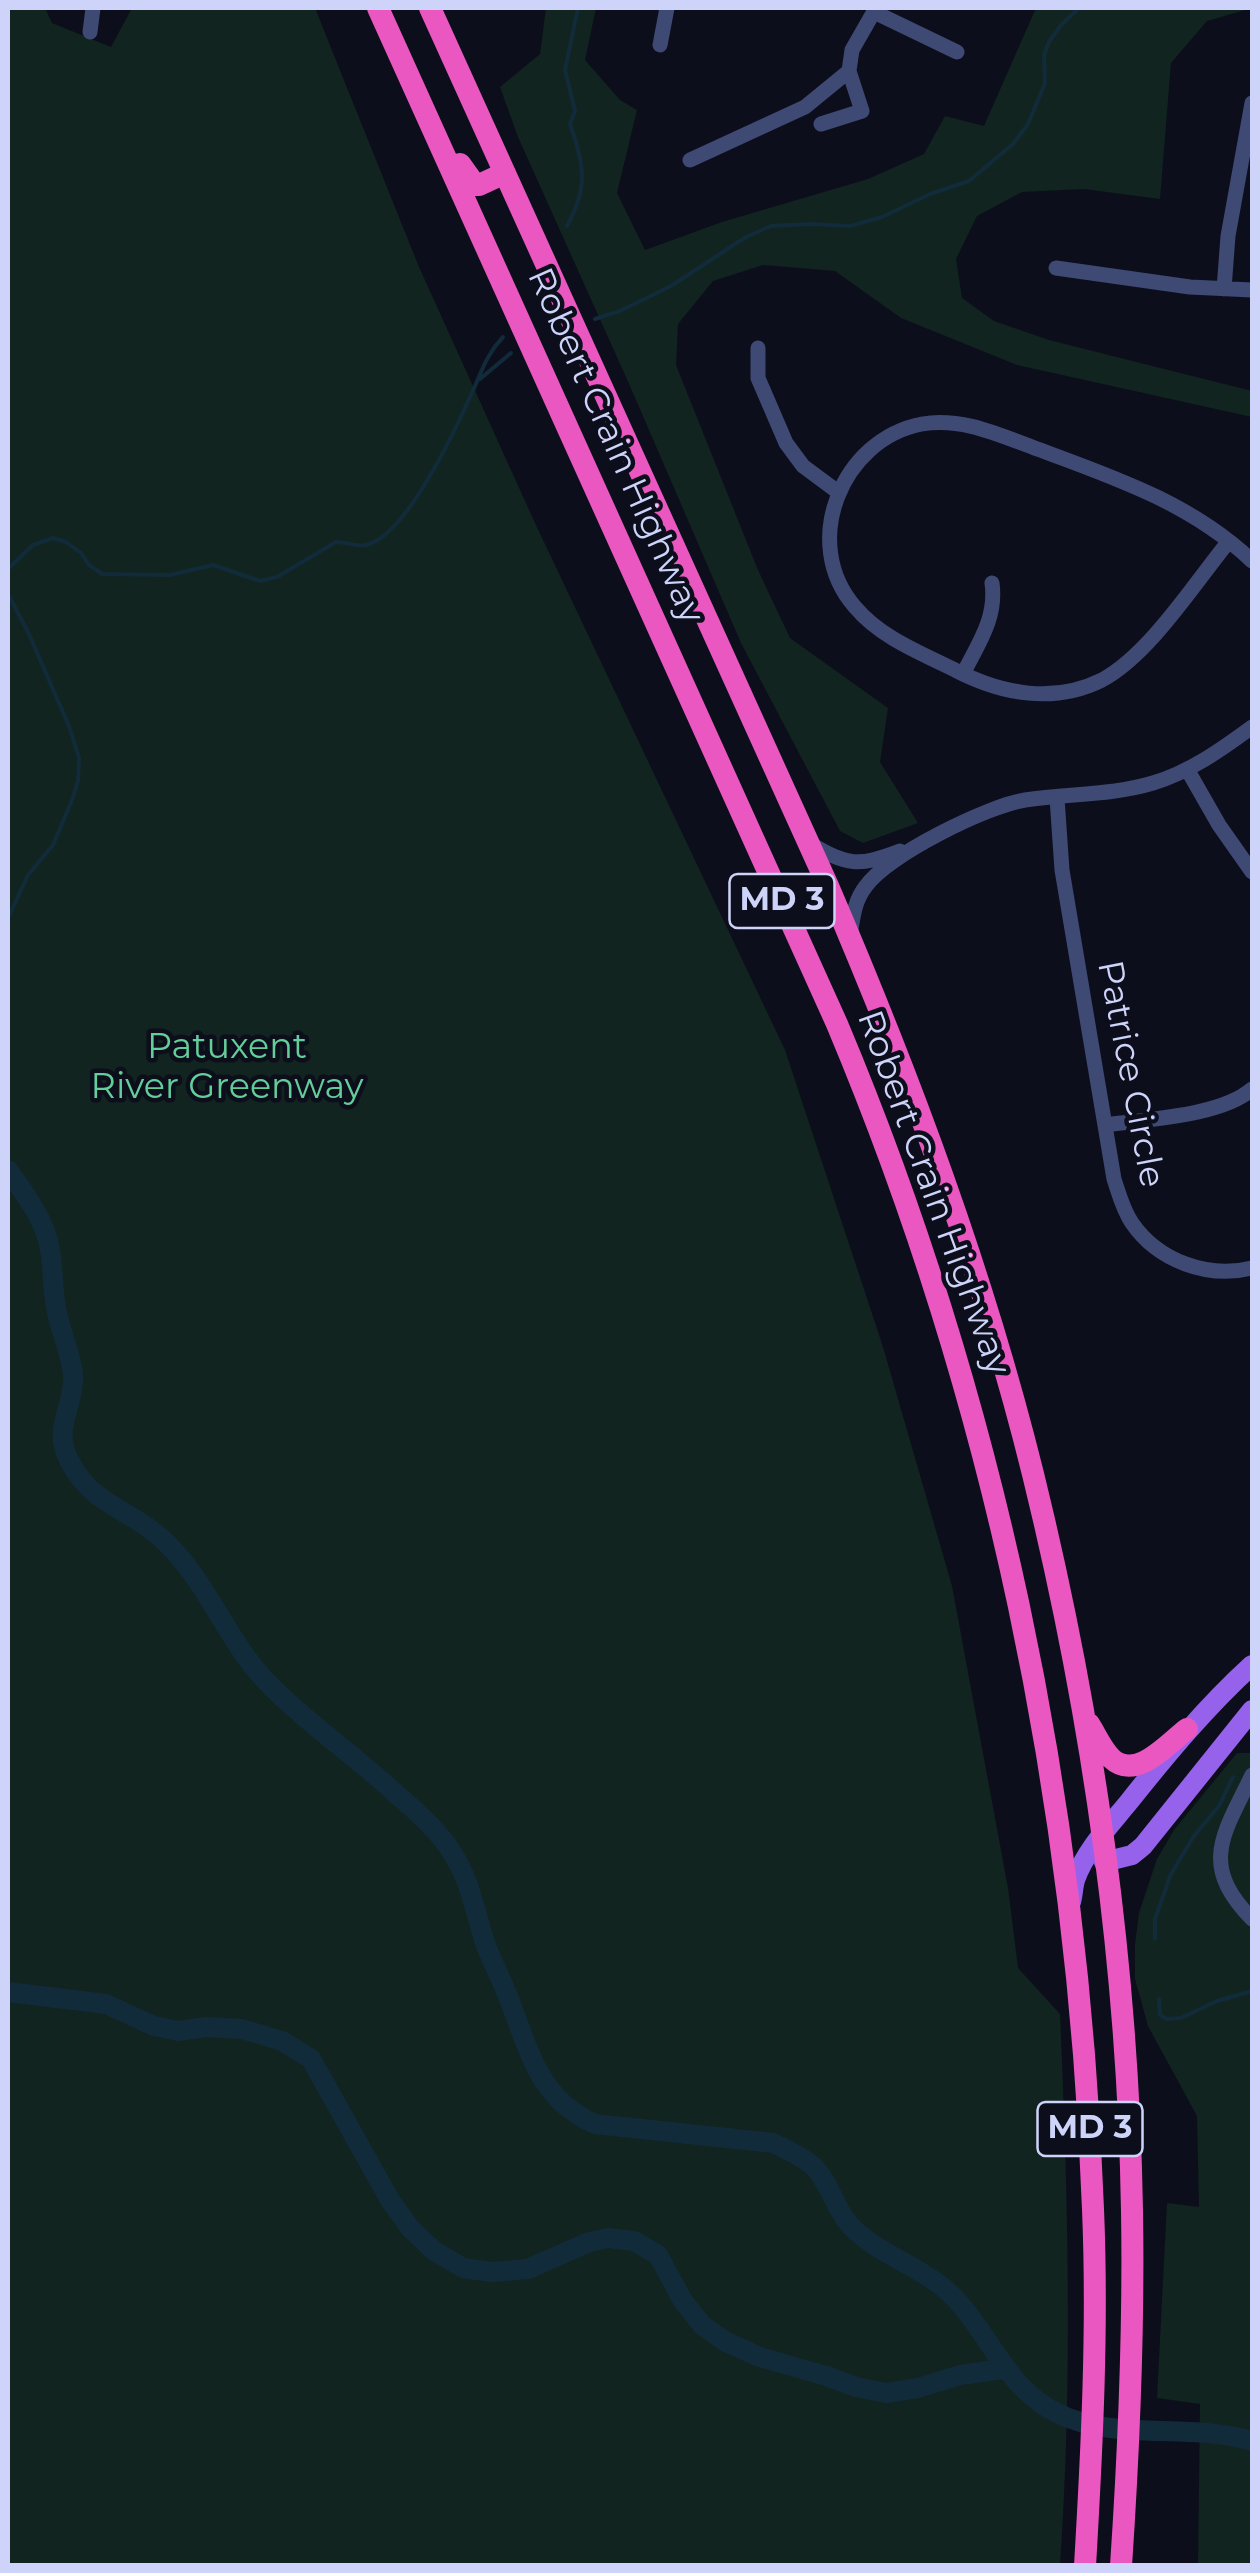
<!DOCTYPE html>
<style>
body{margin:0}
#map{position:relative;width:1260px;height:2573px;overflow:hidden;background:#0d0e1b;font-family:Montserrat,sans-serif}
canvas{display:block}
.frame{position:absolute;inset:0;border:10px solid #cdd3f9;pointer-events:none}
</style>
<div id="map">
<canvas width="1260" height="2573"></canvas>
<div class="frame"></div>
</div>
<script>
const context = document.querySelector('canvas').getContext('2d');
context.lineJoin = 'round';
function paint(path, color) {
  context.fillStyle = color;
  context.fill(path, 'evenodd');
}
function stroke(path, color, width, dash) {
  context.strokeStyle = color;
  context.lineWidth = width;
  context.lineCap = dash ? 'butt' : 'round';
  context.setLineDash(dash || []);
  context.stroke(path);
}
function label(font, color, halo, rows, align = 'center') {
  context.font = font + ' Montserrat,sans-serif';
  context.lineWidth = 9;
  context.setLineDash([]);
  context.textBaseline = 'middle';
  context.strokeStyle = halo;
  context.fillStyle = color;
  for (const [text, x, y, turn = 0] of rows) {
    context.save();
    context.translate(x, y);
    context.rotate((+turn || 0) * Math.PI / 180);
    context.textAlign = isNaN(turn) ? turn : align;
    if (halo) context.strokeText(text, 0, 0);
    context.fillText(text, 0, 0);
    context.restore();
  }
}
paint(new Path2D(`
 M 8,8 L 45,8 L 52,23 L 111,47 L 132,8 L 315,8 L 419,267 L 535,523 L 785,1050 L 883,1347 L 952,1586 L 1008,1888 L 1018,1968 L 1060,2014 C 1068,2198 1073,2382 1060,2565 L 8,2566 Z
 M 546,8 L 596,8 L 585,60 L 620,100 L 637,110 L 617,193 L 645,250 L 722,222 L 868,179 L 924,154 L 945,116 L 984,126 L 1036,8 L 1252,8 L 1207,21 L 1171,63 L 1160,199 L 1084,189 L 1022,192 L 977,216 L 956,259 L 962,298 L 994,321 L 1049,340 L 1252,391 L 1252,417 L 1017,365 L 901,318 L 835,271 L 763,265 L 713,281 L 678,324 L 676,365 L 758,570 L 790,638 L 888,708 L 880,762 L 918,823 L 863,843 L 840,831 L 741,643 L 630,386 L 518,137 L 500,87 L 540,54 Z
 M 1237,1753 L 1252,1753 L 1252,2565 L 1198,2565 L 1200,2404 L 1157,2398 L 1167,2203 L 1199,2207 L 1197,2116 L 1148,2026 L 1135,1979 L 1135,1944 L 1139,1913 L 1157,1859 L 1174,1830 Z`), '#11241f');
stroke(new Path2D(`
 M 567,226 C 589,186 584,166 570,124 L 575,111 L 565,70 L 578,8
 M 595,319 L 620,311 L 671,286 L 746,237 L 771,226 L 811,224 L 850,226 L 882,217 L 930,194 L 969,181 L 1013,144 L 1028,124 L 1045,83 L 1044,55 L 1049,42 L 1061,25 L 1079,8
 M 480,379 L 511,353
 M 8,569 L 33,545 L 53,538 L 66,542 L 81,553 L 89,565 L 102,574 L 170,575 L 213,565 L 260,581 L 277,577 L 336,542 C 346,542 357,547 366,545 C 405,537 454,433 470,397 C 481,374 485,356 503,337
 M 8,594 L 28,632 L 69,726 L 79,758 L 78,781 L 72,800 L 53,845 L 28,875 L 8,918
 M 1155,1939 L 1155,1919 L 1171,1874 L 1194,1836 L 1219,1806 L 1233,1777
 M 1159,1999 L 1160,2015 L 1167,2019 L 1181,2018 L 1217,2001 L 1252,1991`), '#122b3a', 4);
stroke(new Path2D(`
 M 8,1170 C 25,1194 45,1220 50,1249 C 54,1272 52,1294 58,1317 C 62,1335 75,1365 73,1383 C 70,1414 53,1431 70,1462 C 92,1505 128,1508 161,1538 C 205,1577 224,1635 263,1678 C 303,1720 351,1753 394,1792 C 413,1809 433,1825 447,1845 C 471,1879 473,1905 485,1943 C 492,1962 502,1980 509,1999 C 530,2052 538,2098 595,2124 L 773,2143 C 786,2149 801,2156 813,2166 C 829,2181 835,2208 849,2224 C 875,2253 916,2264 945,2289 C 988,2326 1003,2387 1057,2413 C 1115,2442 1188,2422 1252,2441
 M 8,1992 L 106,2004 L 154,2026 L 178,2031 L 206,2027 L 242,2029 L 282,2041 L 311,2059 L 390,2200 L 410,2228 L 433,2250 L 463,2268 L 492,2272 L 528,2269 L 589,2242 L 608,2238 L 634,2241 L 658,2255 L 683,2301 L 702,2325 L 726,2342 L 760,2357 L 826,2376 L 856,2387 L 886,2393 L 918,2388 L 960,2375 L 1004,2369`), '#122b3a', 20);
stroke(new Path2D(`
 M 874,12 L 957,52
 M 90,32 L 93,8
 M 660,45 L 667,8
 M 821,124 L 862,111 L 849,71
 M 690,160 L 805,107 L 849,71 L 852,50 L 876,8
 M 1056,268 L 1190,287 L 1252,290
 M 1224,289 L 1228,236 L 1252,103
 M 758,348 L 758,378 L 786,443 L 803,466 L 838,492
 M 1229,541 C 1194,584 1149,655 1102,680 C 1054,704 1002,694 957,671 C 921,653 881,638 855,607 C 799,543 842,439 922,424 C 960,417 997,434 1032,447 C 1110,476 1190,502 1252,561
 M 963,674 C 978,644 997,618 992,583
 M 1187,769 L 1219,825 L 1252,872
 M 1057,798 L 1062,870 L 1114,1179 C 1119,1194 1123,1210 1132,1223 C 1158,1261 1208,1279 1252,1268
 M 809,843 C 848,866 858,867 900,851
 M 850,936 C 853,918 854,901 866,886 C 888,855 987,806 1025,800 C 1069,793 1109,796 1153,783 C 1190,772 1222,749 1252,727
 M 1106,1125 C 1148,1119 1221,1116 1252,1089
 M 1252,1775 C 1224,1834 1198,1864 1252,1919`), '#3e4974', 15);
stroke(new Path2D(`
 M 1104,1862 L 1132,1855 L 1143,1846 L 1252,1710
 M 1071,1902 C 1073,1895 1073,1887 1075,1880 C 1085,1851 1109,1826 1128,1803 C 1167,1754 1206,1707 1252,1665`), '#9762eb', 20);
stroke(new Path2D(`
 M 378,8 L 837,1024 C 995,1400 1078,1802 1093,2209 C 1098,2328 1092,2447 1085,2566
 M 430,8 L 828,886 C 910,1077 983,1272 1033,1474 C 1092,1714 1128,1964 1132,2211 C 1134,2329 1129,2447 1121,2566
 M 460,164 L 475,185 L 479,185 L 505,173
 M 1089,1724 C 1096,1735 1102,1749 1111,1758 C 1136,1782 1167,1744 1187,1729`), '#ea57c1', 22);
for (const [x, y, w] of [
 [782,901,105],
 [1090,2129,105]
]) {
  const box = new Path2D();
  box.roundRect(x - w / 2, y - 27, w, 54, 8);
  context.fillStyle = '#0d0e1b';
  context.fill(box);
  stroke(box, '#cdd3f9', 2.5);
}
label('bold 32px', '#cdd3f9', null, [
 ["MD 3",782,901],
 ["MD 3",1090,2129]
]);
label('35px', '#cdd3f9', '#0d0e1b', [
 ["Robert Crain Highway",615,446,66],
 ["Patrice Circle",1130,1074,79],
 ["Robert Crain Highway",933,1193,70]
]);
label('35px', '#63ce9a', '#0d0e1b', [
 ["Patuxent",227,1048],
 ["River Greenway",227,1088]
]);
</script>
